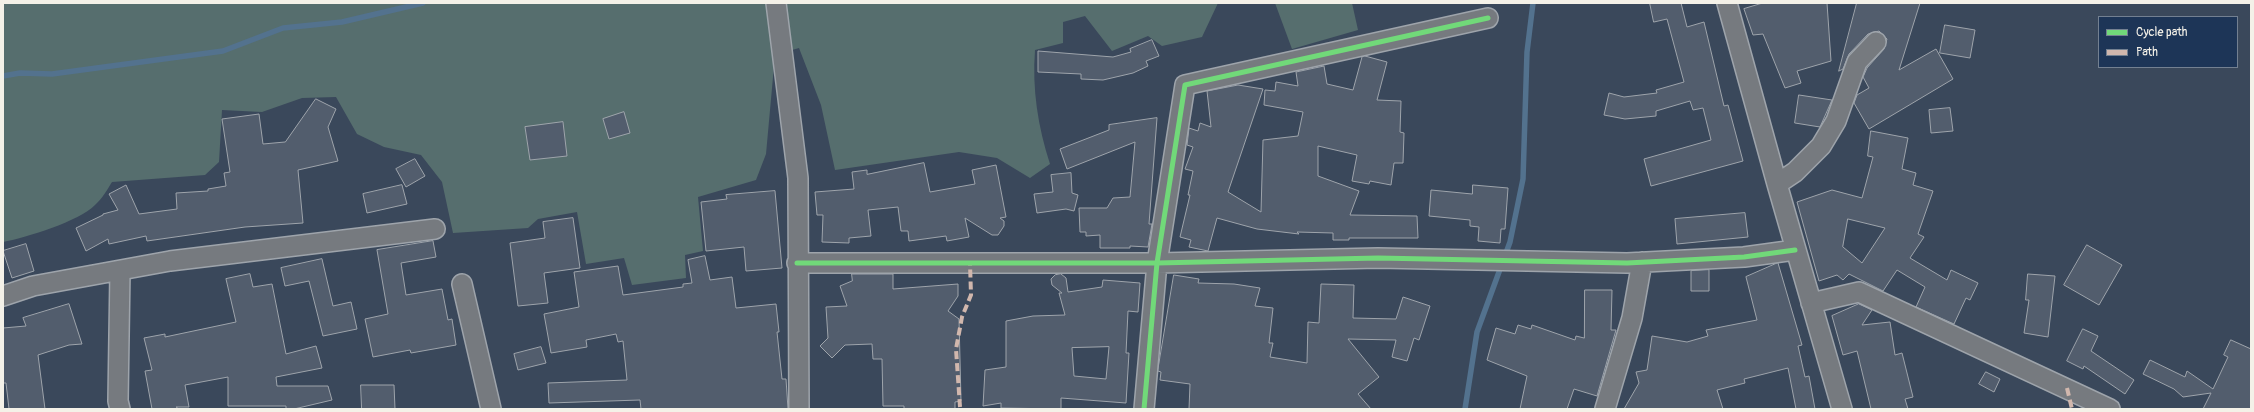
<!DOCTYPE html>
<style>
body{margin:0}
#map{position:relative;width:2254px;height:412px;overflow:hidden;background:#3a485b;font-family:Pangolin,sans-serif}
canvas{display:block}
.frame{position:absolute;inset:0;border:4px solid #f4f1e8;pointer-events:none}
.legend{position:absolute;left:2098px;top:16px;width:140px;height:52px;box-sizing:border-box;background:#1d3557;border:1px solid #738091;margin:0;padding:5px 7px;list-style:none;font-size:12px;color:#f4f1e8}
.legend li{display:flex;align-items:center;gap:8px;height:20px}
.legend b{width:20px;border:1px solid #738091}
</style>
<div id="map">
<canvas width="2254" height="412"></canvas>
<div class="frame"></div>
<ul class="legend">
<li><b style="height:5px;background:#71d979"></b>Cycle path</li>
<li><b style="height:5px;background:#d1b7ad"></b>Path</li>
</ul>
</div>
<script>
const context = document.querySelector('canvas').getContext('2d');
context.lineJoin = 'round';
function paint(path, color) {
  context.fillStyle = color;
  context.fill(path, 'evenodd');
}
function stroke(path, color, width, dash) {
  context.strokeStyle = color;
  context.lineWidth = width;
  context.lineCap = dash ? 'butt' : 'round';
  context.setLineDash(dash || []);
  context.stroke(path);
}
paint(new Path2D(`
 M 3,3 L 1218,3 L 1202,37 L 1162,46 L 1148,36 L 1112,51 L 1085,16 L 1063,22 L 1063,43 L 1035,50 C 1032,89 1038,127 1050,164 L 1030,178 L 997,158 L 959,152 L 835,170 L 821,105 L 799,48 L 775,55 L 766,154 L 756,180 L 698,197 L 703,251 L 685,255 L 686,278 L 632,285 L 624,258 L 586,264 L 577,212 L 538,219 L 528,228 L 453,233 L 442,182 L 421,155 L 384,147 L 357,134 L 336,97 L 302,98 L 262,112 L 222,110 L 219,162 L 205,175 L 112,182 C 107,190 102,199 95,205 C 80,221 25,238 3,242 Z
 M 1275,3 L 1352,3 L 1358,30 L 1292,49 Z`), '#566e6e');
stroke(new Path2D(`
 M 3,76 L 20,73 L 52,74 L 223,51 L 283,28 L 342,22 L 423,3
 M 1465,409 L 1477,332 L 1510,242 L 1523,179 L 1527,52 L 1533,3`), '#53728e', 5.5);
const building = new Path2D(`
 M 1650,3 L 1681,3 L 1687,27 L 1704,22 L 1724,106 L 1728,105 L 1743,161 L 1651,186 L 1644,159 L 1711,140 L 1703,108 L 1693,110 L 1690,101 L 1656,111 L 1656,116 L 1625,119 L 1604,115 L 1609,93 L 1624,97 L 1657,93 L 1656,90 L 1684,82 L 1667,19 L 1654,22 Z
 M 1763,3 L 1827,3 L 1831,61 L 1797,71 L 1801,83 L 1785,88 L 1763,34 L 1753,35 L 1744,9 Z
 M 1857,3 L 1920,3 L 1899,70 L 1936,49 L 1953,79 L 1869,129 L 1854,103 L 1857,95 L 1869,88 L 1863,77 L 1867,68 L 1884,49 L 1887,39 L 1879,31 L 1868,34 L 1849,54 L 1843,69 L 1839,71 Z
 M 1945,25 L 1975,30 L 1970,58 L 1940,53 Z
 M 1152,40 L 1159,56 L 1146,61 L 1148,66 L 1133,73 L 1103,80 L 1081,79 L 1081,74 L 1038,72 L 1038,51 L 1113,57 L 1131,52 L 1130,49 Z
 M 1365,56 L 1387,62 L 1377,100 L 1401,101 L 1400,132 L 1404,133 L 1403,163 L 1394,163 L 1391,185 L 1370,181 L 1369,184 L 1352,181 L 1357,155 L 1318,146 L 1318,176 L 1359,191 L 1350,215 L 1417,216 L 1418,238 L 1349,238 L 1349,240 L 1333,240 L 1333,233 L 1297,232 L 1299,234 L 1257,229 L 1217,218 L 1208,251 L 1189,247 L 1191,240 L 1180,237 L 1190,195 L 1188,195 L 1193,171 L 1185,169 L 1193,147 L 1187,145 L 1189,128 L 1198,131 L 1200,123 L 1211,127 L 1207,91 L 1238,85 L 1263,89 L 1228,192 L 1261,212 L 1263,140 L 1298,136 L 1303,112 L 1264,105 L 1265,90 L 1275,91 L 1276,82 L 1298,86 L 1296,72 L 1324,66 L 1327,84 L 1353,90 L 1362,57 Z
 M 1799,95 L 1832,100 L 1820,127 L 1795,123 Z
 M 316,99 L 336,109 L 328,127 L 338,161 L 298,170 L 303,223 L 245,227 L 147,241 L 146,236 L 109,244 L 108,239 L 86,251 L 76,228 L 103,215 L 103,214 L 118,210 L 109,194 L 126,185 L 139,214 L 177,209 L 176,193 L 208,191 L 208,189 L 226,186 L 224,173 L 230,172 L 222,119 L 259,114 L 263,144 L 285,142 Z
 M 1950,108 L 1953,131 L 1931,133 L 1929,110 Z
 M 624,112 L 630,133 L 609,139 L 603,119 Z
 M 1157,118 L 1149,224 L 1152,224 L 1148,247 L 1130,246 L 1130,248 L 1100,248 L 1100,235 L 1086,236 L 1086,232 L 1080,232 L 1079,208 L 1107,208 L 1113,198 L 1130,197 L 1135,142 L 1067,169 L 1060,149 L 1109,130 L 1109,125 Z
 M 563,122 L 567,156 L 530,160 L 525,127 Z
 M 1871,131 L 1908,138 L 1902,169 L 1916,173 L 1913,185 L 1933,191 L 1918,234 L 1924,237 L 1910,258 L 1947,280 L 1951,270 L 1978,283 L 1970,300 L 1966,298 L 1954,324 L 1916,307 L 1925,287 L 1897,270 L 1883,291 L 1849,274 L 1843,280 L 1837,275 L 1819,281 L 1797,202 L 1832,190 L 1862,198 L 1873,157 L 1868,156 ZM 1848,219 L 1885,228 L 1862,263 L 1843,247 Z
 M 415,159 L 425,176 L 406,187 L 396,169 Z
 M 924,163 L 930,192 L 975,184 L 972,170 L 996,165 L 1006,217 L 1000,218 L 1004,221 L 1004,226 L 998,235 L 992,235 L 965,218 L 969,237 L 947,241 L 946,236 L 909,241 L 908,231 L 901,231 L 898,207 L 868,210 L 871,236 L 849,238 L 849,243 L 822,242 L 823,215 L 817,215 L 815,192 L 854,189 L 852,172 L 867,170 L 867,174 Z
 M 1071,173 L 1072,193 L 1078,195 L 1074,211 L 1066,209 L 1037,213 L 1034,194 L 1053,192 L 1051,175 Z
 M 402,185 L 407,204 L 367,213 L 363,194 Z
 M 1473,185 L 1508,188 L 1505,229 L 1501,229 L 1500,243 L 1478,241 L 1479,227 L 1470,226 L 1470,220 L 1429,216 L 1431,190 L 1472,194 Z
 M 775,191 L 782,268 L 746,271 L 744,247 L 706,251 L 701,202 L 727,199 L 726,195 Z
 M 1745,213 L 1748,237 L 1677,244 L 1675,219 Z
 M 573,218 L 580,268 L 544,273 L 548,303 L 518,306 L 510,243 L 545,238 L 543,222 Z
 M 433,241 L 436,257 L 401,263 L 406,295 L 442,289 L 448,320 L 452,319 L 456,345 L 411,353 L 410,350 L 373,357 L 365,319 L 388,314 L 377,250 Z
 M 26,244 L 34,271 L 12,278 L 3,251 Z
 M 2087,245 L 2122,265 L 2099,305 L 2064,285 Z
 M 705,256 L 710,280 L 732,277 L 736,308 L 776,304 L 779,332 L 777,332 L 782,379 L 786,379 L 788,409 L 641,409 L 640,400 L 549,403 L 548,383 L 627,380 L 623,341 L 618,342 L 616,334 L 586,340 L 587,347 L 551,353 L 544,314 L 579,307 L 574,272 L 618,266 L 623,295 L 683,287 L 683,284 L 692,283 L 688,260 Z
 M 322,259 L 333,306 L 351,302 L 357,329 L 323,336 L 309,281 L 285,286 L 281,268 Z
 M 1778,263 L 1802,345 L 1798,346 L 1805,377 L 1809,376 L 1815,409 L 1796,409 L 1788,368 L 1744,379 L 1745,383 L 1717,390 L 1723,409 L 1624,409 L 1639,383 L 1636,372 L 1647,370 L 1652,336 L 1687,342 L 1708,336 L 1706,330 L 1757,320 L 1746,277 Z
 M 1709,270 L 1709,291 L 1691,291 L 1691,271 Z
 M 250,274 L 253,287 L 272,284 L 286,354 L 316,346 L 322,368 L 276,377 L 277,386 L 328,386 L 332,400 L 294,409 L 286,409 L 286,406 L 228,406 L 228,377 L 185,385 L 189,407 L 176,407 L 179,409 L 152,409 L 145,371 L 152,370 L 144,338 L 165,334 L 165,337 L 236,322 L 226,279 Z
 M 852,274 L 893,274 L 893,289 L 958,284 L 958,296 L 948,311 L 959,319 L 961,401 L 955,402 L 955,409 L 904,409 L 904,406 L 883,406 L 882,359 L 873,359 L 872,344 L 845,345 L 832,358 L 820,346 L 828,338 L 826,307 L 847,306 L 840,286 L 852,281 Z
 M 1061,274 L 1066,278 L 1068,292 L 1102,287 L 1103,280 L 1140,283 L 1138,312 L 1128,311 L 1126,353 L 1129,353 L 1126,403 L 1061,398 L 1061,409 L 1001,408 L 1001,403 L 983,406 L 985,370 L 1006,367 L 1006,321 L 1033,316 L 1065,315 L 1059,293 L 1062,293 L 1052,285 L 1051,279 L 1055,275 ZM 1109,347 L 1106,379 L 1074,376 L 1072,348 Z
 M 2028,274 L 2055,276 L 2048,337 L 2024,333 L 2029,300 L 2026,300 Z
 M 1174,275 L 1199,279 L 1198,283 L 1234,284 L 1260,288 L 1255,306 L 1273,308 L 1269,343 L 1273,343 L 1270,357 L 1307,363 L 1308,322 L 1319,323 L 1321,284 L 1354,285 L 1353,318 L 1396,319 L 1403,297 L 1430,306 L 1419,340 L 1414,338 L 1407,361 L 1392,357 L 1396,340 L 1348,339 L 1379,377 L 1358,394 L 1371,409 L 1189,409 L 1190,384 L 1160,380 L 1161,372 L 1158,371 Z
 M 1585,290 L 1612,290 L 1611,330 L 1616,330 L 1597,396 L 1574,389 L 1567,409 L 1520,409 L 1527,376 L 1487,360 L 1496,328 L 1515,334 L 1518,325 L 1531,329 L 1532,325 L 1575,340 L 1576,336 L 1584,338 Z
 M 69,304 L 82,344 L 69,345 L 38,355 L 45,409 L 9,409 L 6,383 L 3,383 L 3,328 L 26,326 L 23,318 Z
 M 1859,304 L 1872,310 L 1862,325 L 1890,322 L 1895,355 L 1902,353 L 1913,397 L 1905,399 L 1908,409 L 1871,409 L 1857,351 L 1843,355 L 1832,316 Z
 M 2083,329 L 2098,336 L 2091,351 L 2134,380 L 2125,394 L 2084,366 L 2083,369 L 2067,361 Z
 M 2231,340 L 2251,349 L 2251,409 L 2203,409 L 2211,393 L 2183,397 L 2174,389 L 2143,374 L 2150,360 L 2185,377 L 2187,371 L 2213,389 L 2228,357 L 2224,355 Z
 M 541,347 L 546,363 L 518,370 L 514,354 Z
 M 1986,372 L 2000,379 L 1994,392 L 1979,384 Z
 M 361,385 L 394,385 L 395,409 L 362,409 Z`);
paint(building, '#525d6d');
stroke(building, '#9ea4ab', 1);
const minor = new Path2D(`
 M 776,3 L 798,178 L 799,409
 M 1727,3 L 1777,184 L 1842,409
 M 1777,184 L 1795,172 L 1821,146 L 1836,121 L 1857,62 L 1876,42
 M 797,263 L 1157,263 L 1378,258 L 1627,263 L 1744,257 L 1795,250
 M 120,271 L 118,401 L 120,409
 M 462,284 L 491,409
 M 3,296 L 33,286 L 170,261 L 435,229
 M 1811,303 L 1859,292 L 2110,409
 M 1144,409 L 1157,263 L 1185,85 L 1488,18
 M 1605,409 L 1632,318 L 1642,262`);
stroke(minor, '#9ea4ab', 22);
stroke(minor, '#767a7f', 19);
stroke(new Path2D(`
 M 2067,388 L 2072,409
 M 960,407 L 956,349 L 962,317 L 971,295 L 970,263`), '#d1b7ad', 4, [8, 4]);
stroke(new Path2D(`
 M 797,263 L 1157,263 L 1378,258 L 1627,263 L 1744,257 L 1795,250
 M 1144,409 L 1157,263 L 1185,85 L 1488,18`), '#71d979', 5);
</script>
